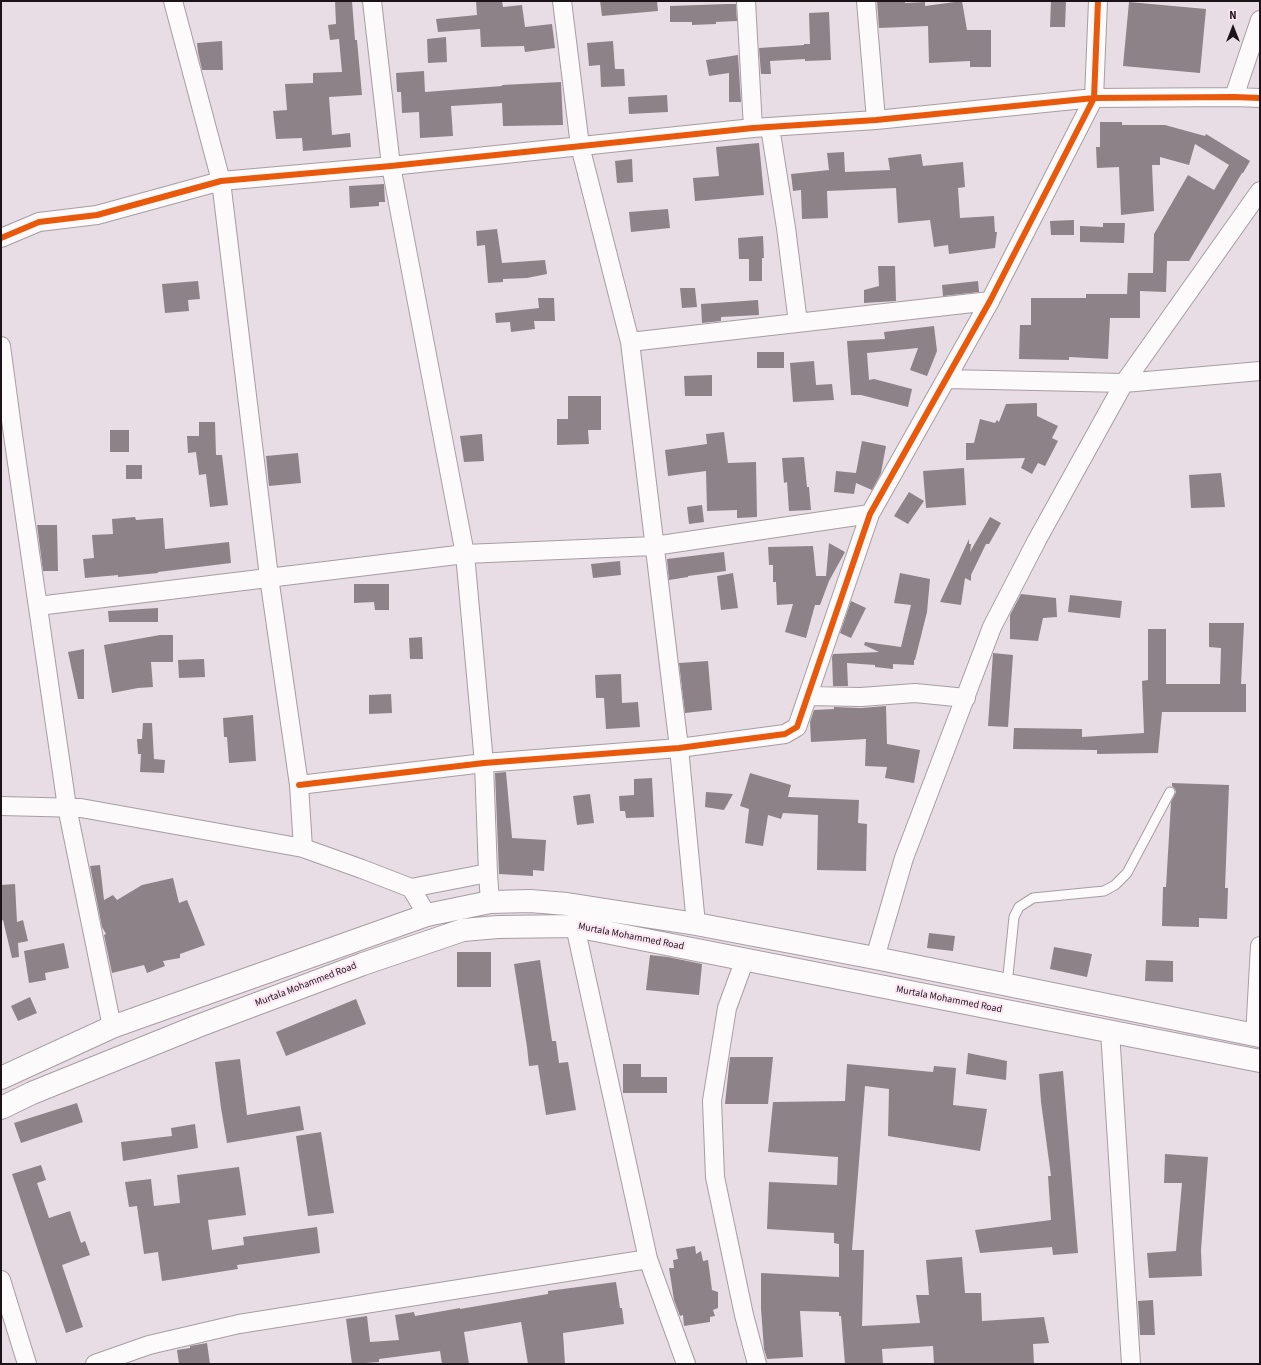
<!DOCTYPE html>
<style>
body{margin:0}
#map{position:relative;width:1261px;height:1365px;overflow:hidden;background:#e9dde5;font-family:"Source Sans 3",sans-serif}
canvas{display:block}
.frame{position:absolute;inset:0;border:2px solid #1b1318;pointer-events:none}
.north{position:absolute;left:1213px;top:8px;width:40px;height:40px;-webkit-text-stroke:3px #fce5f3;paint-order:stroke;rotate:0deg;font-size:11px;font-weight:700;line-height:16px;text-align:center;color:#1b1318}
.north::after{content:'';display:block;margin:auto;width:14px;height:18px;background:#1b1318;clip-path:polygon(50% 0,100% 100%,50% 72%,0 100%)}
</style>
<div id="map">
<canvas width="1261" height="1365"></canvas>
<div class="frame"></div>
<div class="north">N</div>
</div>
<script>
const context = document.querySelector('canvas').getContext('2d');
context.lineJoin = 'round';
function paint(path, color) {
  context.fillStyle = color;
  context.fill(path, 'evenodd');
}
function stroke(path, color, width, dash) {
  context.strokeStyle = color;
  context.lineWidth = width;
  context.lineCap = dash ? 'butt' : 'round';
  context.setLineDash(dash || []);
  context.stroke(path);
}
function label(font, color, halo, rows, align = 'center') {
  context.font = font + ' "Source Sans 3",sans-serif';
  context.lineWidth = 4;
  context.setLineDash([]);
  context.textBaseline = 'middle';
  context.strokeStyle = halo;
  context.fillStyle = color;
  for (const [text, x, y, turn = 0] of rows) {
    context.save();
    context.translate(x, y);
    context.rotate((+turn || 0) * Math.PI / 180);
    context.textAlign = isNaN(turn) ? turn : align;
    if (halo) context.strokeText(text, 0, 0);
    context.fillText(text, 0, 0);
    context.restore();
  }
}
paint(new Path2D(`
 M 335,1 L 352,1 L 355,40 L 357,40 L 362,95 L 329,97 L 332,135 L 350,133 L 351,147 L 303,151 L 302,138 L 276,139 L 273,111 L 287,110 L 285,84 L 313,83 L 313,73 L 342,72 L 339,39 L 330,40 L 328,25 L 336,24 Z
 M 476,1 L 502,1 L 503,7 L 522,5 L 525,27 L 552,24 L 555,48 L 525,52 L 524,46 L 481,47 L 480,29 L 438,32 L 436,19 L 477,15 Z
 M 600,1 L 657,1 L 658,11 L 602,16 Z
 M 877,1 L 905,1 L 905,3 L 925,2 L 925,6 L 962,1 L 967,30 L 991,30 L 991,67 L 970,67 L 970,61 L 929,63 L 928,26 L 879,28 Z
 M 1051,1 L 1066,1 L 1065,27 L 1050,27 Z
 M 1129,2 L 1206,9 L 1200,73 L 1123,66 Z
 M 728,4 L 736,4 L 737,21 L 716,22 L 716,24 L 692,25 L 692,22 L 670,22 L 670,6 Z
 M 829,12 L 831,60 L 805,61 L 805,59 L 770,61 L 771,74 L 761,74 L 759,48 L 804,45 L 804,44 L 810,44 L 809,13 Z
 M 446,37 L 447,62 L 428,63 L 427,39 Z
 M 222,41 L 223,70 L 202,70 L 198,52 L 197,43 Z
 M 613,41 L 615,69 L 624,69 L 625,86 L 601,87 L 600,65 L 589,66 L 587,43 Z
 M 738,55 L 741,102 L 729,102 L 729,73 L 709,76 L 706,60 Z
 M 424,71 L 425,92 L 502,86 L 502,85 L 561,82 L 563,125 L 503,126 L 502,103 L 451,106 L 453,136 L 420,138 L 419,112 L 402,113 L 401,92 L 397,92 L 396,73 Z
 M 667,95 L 668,112 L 629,114 L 628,97 Z
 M 1100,122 L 1122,122 L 1122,125 L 1165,125 L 1205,136 L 1206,134 L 1250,161 L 1243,173 L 1242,173 L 1189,261 L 1167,261 L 1166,292 L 1140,291 L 1140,318 L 1110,318 L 1108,359 L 1069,357 L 1069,360 L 1019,359 L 1020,325 L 1031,325 L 1031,298 L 1086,298 L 1086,294 L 1127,294 L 1128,273 L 1153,273 L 1154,234 L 1188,175 L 1214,190 L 1229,165 L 1195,144 L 1189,165 L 1160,157 L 1160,165 L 1152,165 L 1154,211 L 1121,215 L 1119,167 L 1097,168 L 1096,147 L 1100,147 Z
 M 759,143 L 764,195 L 695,201 L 693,178 L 719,176 L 716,147 Z
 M 844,152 L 845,172 L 890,170 L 888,158 L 921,154 L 923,166 L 963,162 L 965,187 L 958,188 L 960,218 L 994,216 L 995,232 L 997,232 L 995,248 L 949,254 L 948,245 L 934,247 L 930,220 L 898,223 L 896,188 L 827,191 L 828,218 L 802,219 L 801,190 L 793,191 L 791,174 L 829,170 L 827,153 Z
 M 632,159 L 633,182 L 617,183 L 615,161 Z
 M 384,184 L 385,202 L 379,202 L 379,206 L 350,208 L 349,186 Z
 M 668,209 L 670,228 L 631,232 L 629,212 Z
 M 1074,220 L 1074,235 L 1051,235 L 1050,221 Z
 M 1103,223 L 1125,223 L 1124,243 L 1080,242 L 1080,226 L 1103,227 Z
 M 497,229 L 502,263 L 545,260 L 547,274 L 527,278 L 503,279 L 503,282 L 488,283 L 485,245 L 477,246 L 476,231 Z
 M 763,236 L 764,258 L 762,258 L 762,281 L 749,281 L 749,259 L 739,259 L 738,238 Z
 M 878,266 L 895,266 L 896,301 L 864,303 L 864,290 L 879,286 Z
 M 198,281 L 200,299 L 188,300 L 189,311 L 165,313 L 162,284 Z
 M 978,281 L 979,292 L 943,296 L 942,285 Z
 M 680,288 L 695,288 L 697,307 L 682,308 Z
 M 538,298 L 554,298 L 555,321 L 534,321 L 535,329 L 511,332 L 510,322 L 496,323 L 495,313 L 539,308 Z
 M 758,300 L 759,315 L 721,317 L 721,321 L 702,323 L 701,304 Z
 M 934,326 L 937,351 L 927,376 L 910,370 L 918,348 L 867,353 L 869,380 L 874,379 L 912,389 L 908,407 L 861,395 L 851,395 L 847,341 L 885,339 L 884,332 Z
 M 757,352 L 784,352 L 784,368 L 757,368 Z
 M 814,361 L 816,385 L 832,384 L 834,400 L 793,402 L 790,363 Z
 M 712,375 L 712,396 L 685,396 L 684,376 Z
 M 568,396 L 601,396 L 601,430 L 588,430 L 589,444 L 557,445 L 557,419 L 568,419 Z
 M 1037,403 L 1037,416 L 1058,426 L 1052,438 L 1058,441 L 1045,466 L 1038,463 L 1032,474 L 1021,468 L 1025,458 L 966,460 L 966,443 L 974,443 L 980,419 L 995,423 L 997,420 L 999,422 L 1006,404 Z
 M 199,422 L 215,422 L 216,455 L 222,455 L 228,505 L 210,507 L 206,474 L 199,475 L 196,452 L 188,453 L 187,436 L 199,436 Z
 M 110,430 L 129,430 L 129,452 L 110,452 Z
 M 724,432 L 728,463 L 756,462 L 757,517 L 737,518 L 737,510 L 707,511 L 706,471 L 668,476 L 665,450 L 707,444 L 706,434 Z
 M 482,434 L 484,461 L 464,462 L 460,436 Z
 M 862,441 L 886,446 L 881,473 L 879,477 L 872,490 L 856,483 L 854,494 L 834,492 L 836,471 L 856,473 Z
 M 298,453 L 301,483 L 269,486 L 266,456 Z
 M 804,457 L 807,487 L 809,487 L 811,510 L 789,511 L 787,482 L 784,483 L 782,458 Z
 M 126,465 L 142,465 L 142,479 L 126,479 Z
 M 964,468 L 966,505 L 926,508 L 923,471 Z
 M 1221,473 L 1225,507 L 1191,508 L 1189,475 Z
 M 909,492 L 924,501 L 908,524 L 894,516 Z
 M 702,505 L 704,522 L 689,524 L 687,507 Z
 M 135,517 L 136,520 L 163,518 L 165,549 L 229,542 L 231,563 L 158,572 L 158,573 L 118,577 L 118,575 L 85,578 L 83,559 L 94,558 L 92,535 L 113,534 L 112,519 Z
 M 990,517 L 1001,523 L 989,544 L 986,544 L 971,575 L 971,581 L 965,578 L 961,605 L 940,602 L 969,539 L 969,544 L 971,544 L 970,552 Z
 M 37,525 L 57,525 L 58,571 L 43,571 Z
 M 829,543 L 845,552 L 829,581 L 820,605 L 815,605 L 806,638 L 785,632 L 793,604 L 777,605 L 776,582 L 773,582 L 773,565 L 769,565 L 768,547 L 813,546 L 816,576 L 826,576 Z
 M 724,552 L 726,571 L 688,576 L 688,577 L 669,580 L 667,559 Z
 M 620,561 L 621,575 L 593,578 L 591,564 Z
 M 733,573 L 738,608 L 721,610 L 717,576 Z
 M 900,573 L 930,579 L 927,612 L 915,660 L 914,660 L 914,665 L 893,664 L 893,669 L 875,667 L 875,665 L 847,663 L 848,686 L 833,686 L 832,657 L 833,654 L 879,652 L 864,645 L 865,642 L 901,647 L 911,605 L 894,603 Z
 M 354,584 L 389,584 L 389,610 L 375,610 L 374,602 L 354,603 Z
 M 1021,594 L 1056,598 L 1057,617 L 1043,618 L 1038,641 L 1010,639 L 1010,615 Z
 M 1070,595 L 1122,601 L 1120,618 L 1068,612 Z
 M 851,601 L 866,608 L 851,638 L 840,633 Z
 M 158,608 L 158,622 L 109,622 L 108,611 Z
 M 1209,623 L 1244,623 L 1241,684 L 1246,684 L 1246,712 L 1162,712 L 1158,753 L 1097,754 L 1097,750 L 1013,749 L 1014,728 L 1082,729 L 1082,737 L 1144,733 L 1142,681 L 1148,680 L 1148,629 L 1166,629 L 1166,684 L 1220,684 L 1221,648 L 1209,647 Z
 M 160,635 L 173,635 L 173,662 L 151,662 L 153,687 L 138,688 L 112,693 L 104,645 Z
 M 422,637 L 423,659 L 410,659 L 409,638 Z
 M 84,649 L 84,699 L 78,699 L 68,652 Z
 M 993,653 L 1013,655 L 1008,727 L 988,726 Z
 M 204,659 L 205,677 L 179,678 L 178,660 Z
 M 708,661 L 712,710 L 685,713 L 679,663 Z
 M 621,674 L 622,703 L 638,702 L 640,727 L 606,729 L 604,698 L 596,698 L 595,675 Z
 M 391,694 L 392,713 L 369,714 L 369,695 Z
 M 886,706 L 887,744 L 920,750 L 914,783 L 885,778 L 887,767 L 865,766 L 866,739 L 811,742 L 810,722 L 814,710 L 834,709 L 834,707 L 861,708 Z
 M 253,715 L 256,761 L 229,763 L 227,737 L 224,737 L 223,718 Z
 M 143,723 L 152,723 L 154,759 L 165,760 L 164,773 L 140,772 L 141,754 L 138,754 L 137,739 L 142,739 Z
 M 506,772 L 512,838 L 546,840 L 544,871 L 533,870 L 533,876 L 499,874 L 495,773 Z
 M 750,773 L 791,785 L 788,797 L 859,800 L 858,823 L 867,824 L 866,871 L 817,870 L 818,815 L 783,813 L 781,819 L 768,815 L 763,846 L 745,843 L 749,809 L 740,806 Z
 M 652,778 L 654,817 L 626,818 L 625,811 L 620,811 L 619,796 L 634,795 L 634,779 Z
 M 1172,783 L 1229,785 L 1225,888 L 1228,888 L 1227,919 L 1199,918 L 1199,927 L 1162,926 L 1163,887 L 1166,887 L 1171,802 L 1176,792 L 1175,789 L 1172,786 Z
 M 706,792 L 733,794 L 724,810 L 705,807 Z
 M 590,794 L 594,823 L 577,825 L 573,796 Z
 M 100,865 L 104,900 L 113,895 L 117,900 L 142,885 L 173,878 L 179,903 L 187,900 L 205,945 L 180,954 L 180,958 L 163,961 L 165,966 L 147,973 L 144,965 L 112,973 L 104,935 L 106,934 L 102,927 L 90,866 Z
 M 15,884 L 17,922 L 23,920 L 28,941 L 18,943 L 19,957 L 12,958 L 3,920 L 1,921 L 1,885 Z
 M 929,933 L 955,936 L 953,951 L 927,948 Z
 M 64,943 L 69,968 L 45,973 L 46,980 L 29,983 L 24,951 Z
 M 1054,947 L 1092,954 L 1087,977 L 1050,969 Z
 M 457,952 L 491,952 L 491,987 L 457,987 Z
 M 650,955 L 668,957 L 702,964 L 699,995 L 646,990 Z
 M 540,960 L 552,1041 L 556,1041 L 559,1063 L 568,1062 L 576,1110 L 546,1115 L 538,1065 L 529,1066 L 527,1047 L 514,964 Z
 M 1146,960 L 1173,961 L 1173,982 L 1145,981 Z
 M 30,997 L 37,1013 L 18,1021 L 11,1006 Z
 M 356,999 L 366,1024 L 286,1056 L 276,1032 Z
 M 968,1053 L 1007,1061 L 1006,1080 L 966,1074 Z
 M 730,1057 L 773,1057 L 768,1104 L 725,1104 Z
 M 240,1059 L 247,1115 L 300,1106 L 304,1130 L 227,1143 L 221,1108 L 215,1062 Z
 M 623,1064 L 641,1064 L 641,1077 L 667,1077 L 667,1093 L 623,1093 Z
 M 847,1064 L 933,1072 L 934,1066 L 956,1068 L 953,1105 L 987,1109 L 980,1151 L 888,1136 L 889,1089 L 865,1086 L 852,1250 L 864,1250 L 862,1326 L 920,1323 L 916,1295 L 929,1295 L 926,1260 L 962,1257 L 965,1293 L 981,1293 L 982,1321 L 1044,1317 L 1049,1343 L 1033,1344 L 1034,1364 L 934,1364 L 933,1346 L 882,1349 L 883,1364 L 845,1364 L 841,1316 L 839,1316 L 839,1312 L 800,1311 L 803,1357 L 767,1359 L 764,1349 L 761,1309 L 761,1273 L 839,1277 L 839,1244 L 834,1243 L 834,1233 L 767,1229 L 769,1182 L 837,1185 L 838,1157 L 768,1152 L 773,1102 L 845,1101 Z
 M 1063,1071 L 1078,1253 L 1053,1255 L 1052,1247 L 980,1253 L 975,1230 L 1051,1220 L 1048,1176 L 1051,1176 L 1041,1102 L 1039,1074 Z
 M 77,1103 L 83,1122 L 21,1143 L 14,1123 Z
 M 195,1124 L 198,1148 L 123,1161 L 121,1142 L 172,1136 L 171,1128 Z
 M 321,1132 L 334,1213 L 308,1216 L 296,1136 Z
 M 1165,1154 L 1208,1157 L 1201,1250 L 1202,1276 L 1149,1278 L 1147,1253 L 1176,1251 L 1182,1183 L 1164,1183 Z
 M 41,1165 L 46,1180 L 37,1183 L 49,1218 L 70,1211 L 81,1243 L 85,1241 L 90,1255 L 62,1265 L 83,1327 L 66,1333 L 12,1174 Z
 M 239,1167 L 246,1215 L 208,1220 L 212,1250 L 244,1245 L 243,1237 L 317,1227 L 320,1253 L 237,1265 L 238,1269 L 162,1281 L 158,1252 L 144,1254 L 137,1206 L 129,1207 L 125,1182 L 151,1179 L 154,1206 L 180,1203 L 177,1175 Z
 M 695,1246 L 696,1254 L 701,1251 L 703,1261 L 708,1260 L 712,1290 L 718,1292 L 718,1308 L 713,1310 L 715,1316 L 710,1317 L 710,1322 L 684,1326 L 683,1315 L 680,1316 L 674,1300 L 669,1268 L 674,1268 L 673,1260 L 678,1259 L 676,1249 Z
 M 616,1282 L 620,1308 L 622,1308 L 624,1324 L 563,1333 L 565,1364 L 528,1364 L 521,1322 L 464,1332 L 469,1364 L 442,1364 L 440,1351 L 379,1359 L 379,1362 L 352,1364 L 346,1319 L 367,1316 L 370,1342 L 399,1340 L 395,1315 L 414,1312 L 415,1316 L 460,1308 L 460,1309 L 548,1294 L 548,1291 Z
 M 1153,1300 L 1155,1335 L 1140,1335 L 1138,1301 Z
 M 207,1343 L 210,1364 L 179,1364 L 177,1350 L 190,1348 L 190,1346 Z`), '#8c8288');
const service = new Path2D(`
 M 1007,985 L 1014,917 L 1019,907 L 1033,898 L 1104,891 L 1115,885 L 1127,873 L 1170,792`);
const minor = new Path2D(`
 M 173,1 L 221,181 L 269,577 L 299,785 L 303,848
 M 372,1 L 391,166 L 465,554 L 484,763 L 488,873 L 490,902
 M 562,1 L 580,146 L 630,342 L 679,748 L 696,924
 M 746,1 L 753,128
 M 866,1 L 876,120
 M 1234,97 L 1260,20
 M 770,127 L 786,228 L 798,323
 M 1,238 L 39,222 L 97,215 L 221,181 L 391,166 L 753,128 L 876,120 L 1094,98 L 1234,97 L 1260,98
 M 630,342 L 990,301
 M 1,346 L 13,435 L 67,807 L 112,1027
 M 946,379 L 1124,383 L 1260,371
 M 38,606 L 465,554 L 654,546 L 870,514
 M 808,696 L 861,697 L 915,693 L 966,698
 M 299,785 L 484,763 L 679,748 L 785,734 L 797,727 L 870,514 L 990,301 L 1094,98 L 1098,1
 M 1,806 L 81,808 L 303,848 L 362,869 L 411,888 L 427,915
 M 411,888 L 488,873
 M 575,926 L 648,1259 L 686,1364
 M 875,958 L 904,858 L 992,627 L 1037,540 L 1124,383 L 1260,191
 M 745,959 L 727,1008 L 712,1101 L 715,1177 L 744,1315 L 757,1364
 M 1110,1031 L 1131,1364
 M 1255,1036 L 1260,946
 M 1,1280 L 27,1364
 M 95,1364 L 149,1345 L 239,1324 L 648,1259`);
const secondary = new Path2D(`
 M 1,1078 L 112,1027 L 427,915 L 490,902 L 530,901 L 567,904 L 696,924 L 875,958 L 1260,1036
 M 1,1108 L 32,1093 L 198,1026 L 363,964 L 463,930 L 498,927 L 575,926 L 1260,1061`);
stroke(service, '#a69da2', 11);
stroke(minor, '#a69da2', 20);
stroke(secondary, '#a69da2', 24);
stroke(service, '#fcfafb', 9);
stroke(minor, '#fcfafb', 18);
stroke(secondary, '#fcfafb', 22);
stroke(new Path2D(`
 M 1,238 L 39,222 L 97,215 L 221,181 L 391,166 L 753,128 L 876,120 L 1094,98 L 1234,97 L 1260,98
 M 299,785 L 484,763 L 679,748 L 785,734 L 797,727 L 870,514 L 990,301 L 1094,98 L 1098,1`), '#e8590c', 6);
label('10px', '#1b1318', '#fce5f3', [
 ["Murtala Mohammed Road",631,937,11],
 ["Murtala Mohammed Road",306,985,-21],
 ["Murtala Mohammed Road",949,1000,11]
]);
</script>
